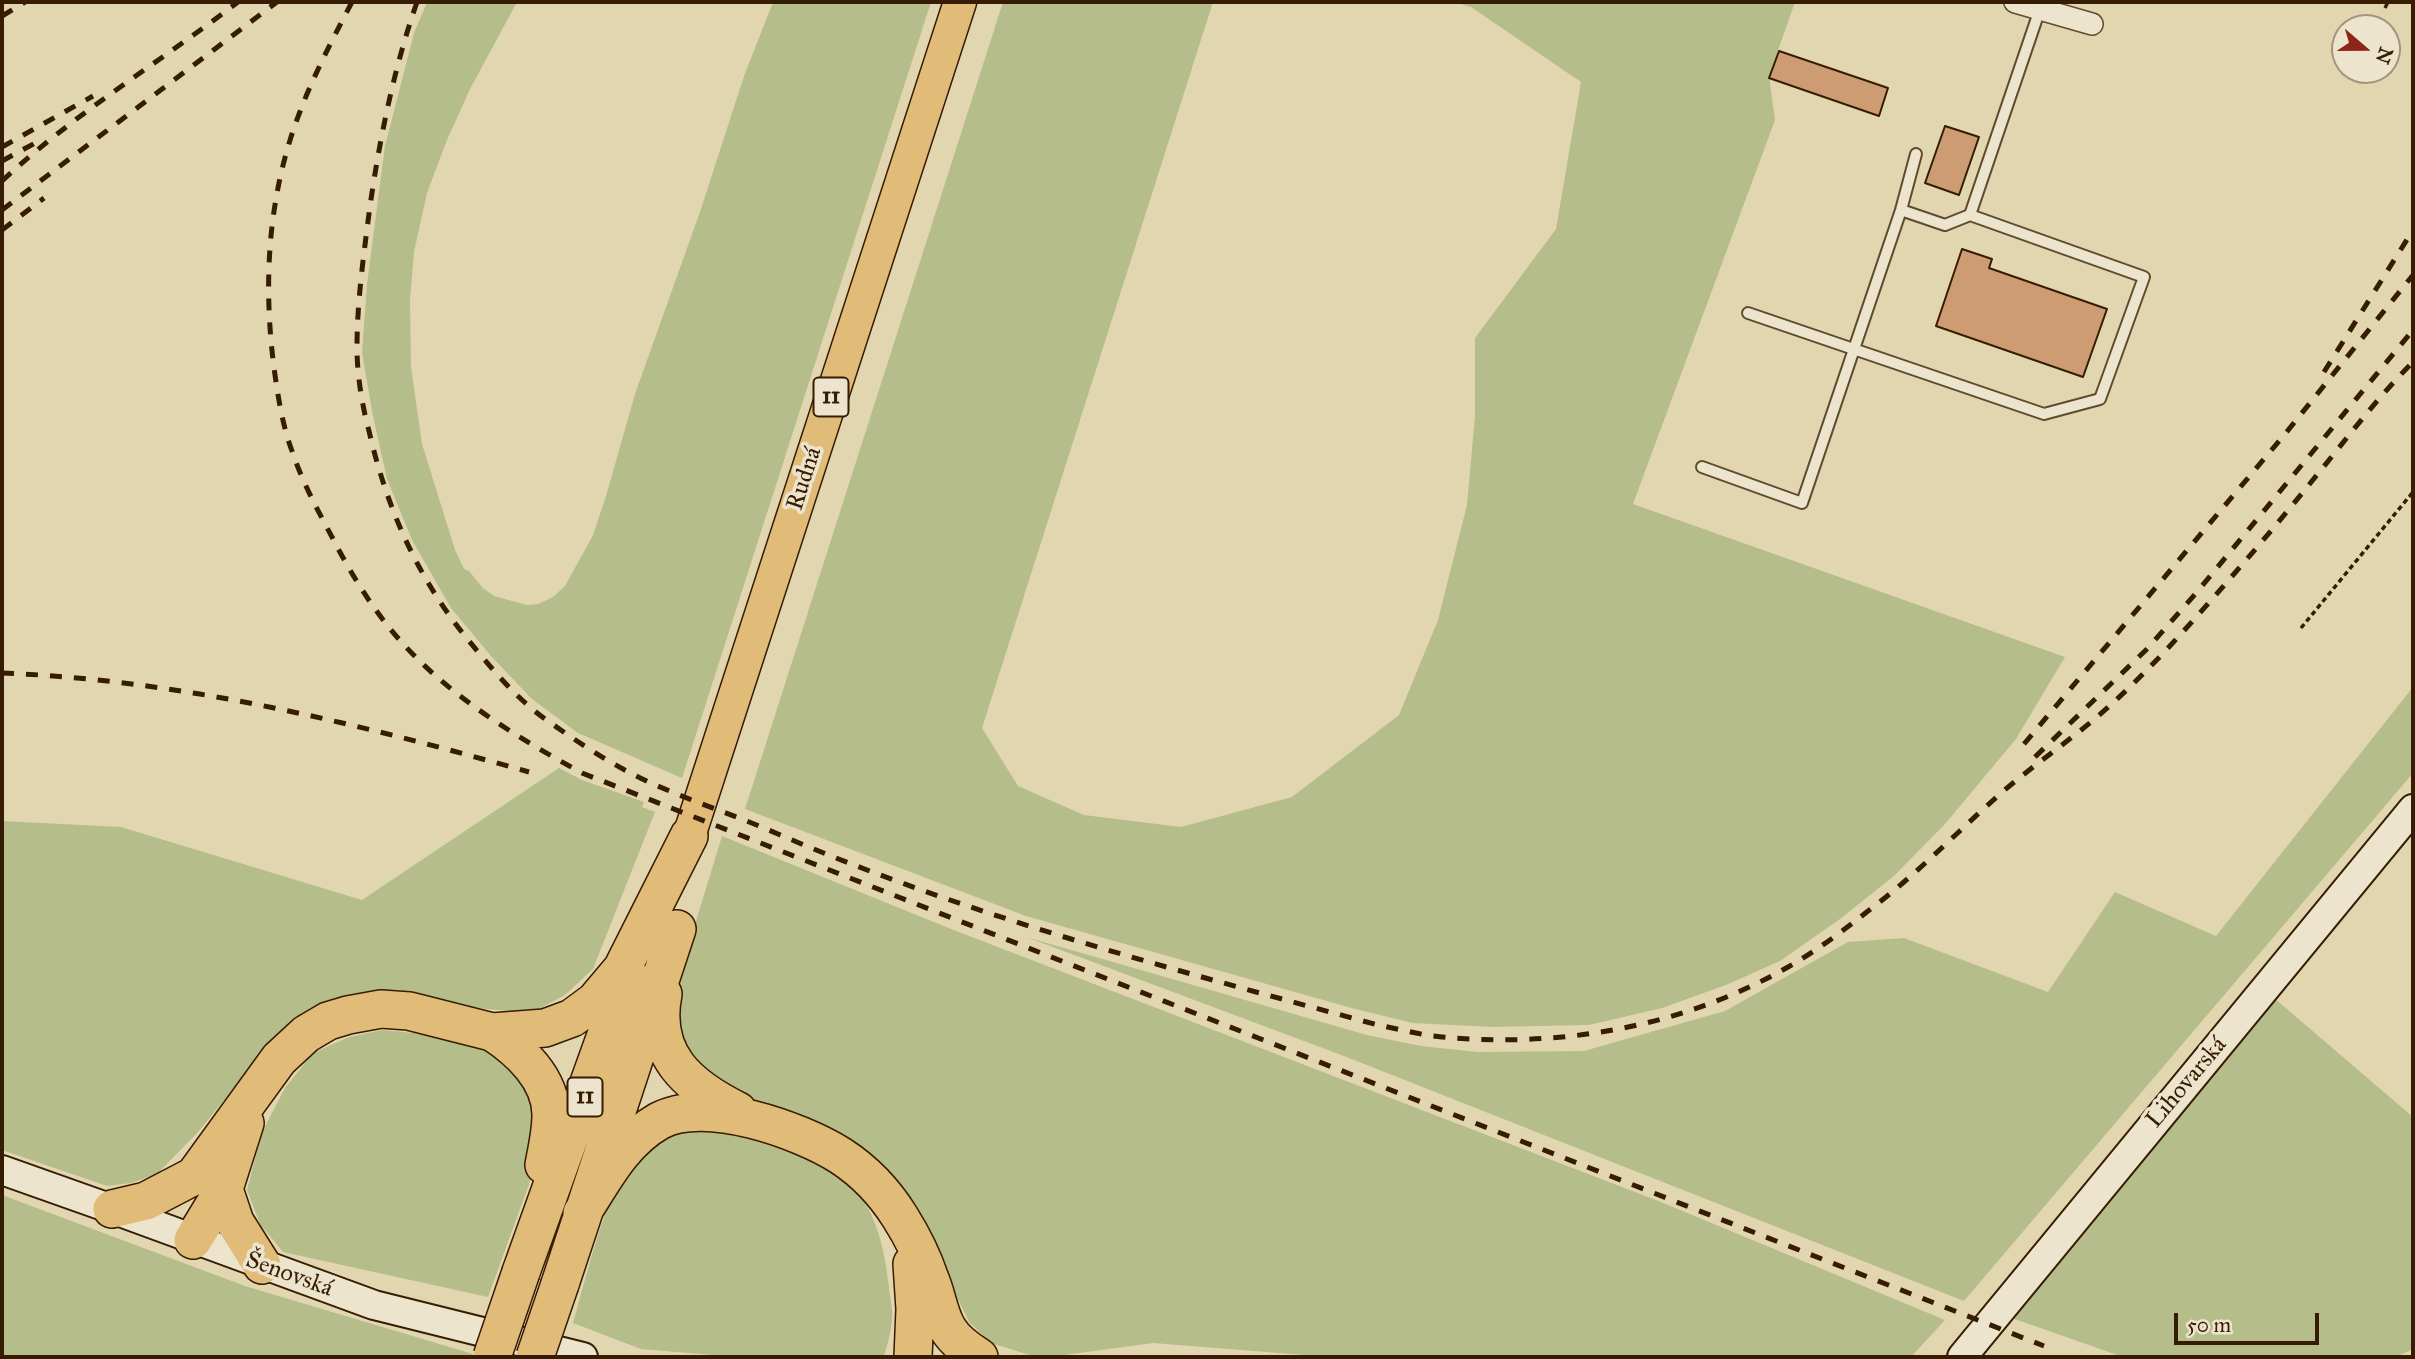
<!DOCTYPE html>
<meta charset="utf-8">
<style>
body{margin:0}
#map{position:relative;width:2415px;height:1359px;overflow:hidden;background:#e2d6b1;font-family:"IM FELL Great Primer",serif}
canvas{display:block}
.frame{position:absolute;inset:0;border:4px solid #361c02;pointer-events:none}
.north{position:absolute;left:2331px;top:14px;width:70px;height:70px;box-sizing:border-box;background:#ece4cc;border:2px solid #a3947b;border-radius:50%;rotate:110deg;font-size:19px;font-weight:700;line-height:28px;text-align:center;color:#361c02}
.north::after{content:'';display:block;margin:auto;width:24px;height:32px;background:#8f2418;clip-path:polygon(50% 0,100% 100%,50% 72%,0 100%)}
.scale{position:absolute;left:2174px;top:1313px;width:145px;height:32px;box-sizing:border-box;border:4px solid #361c02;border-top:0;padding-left:9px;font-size:21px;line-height:24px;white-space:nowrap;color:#361c02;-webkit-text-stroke:5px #ece4cc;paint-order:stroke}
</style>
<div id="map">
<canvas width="2415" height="1359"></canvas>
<div class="frame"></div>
<div class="north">N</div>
<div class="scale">50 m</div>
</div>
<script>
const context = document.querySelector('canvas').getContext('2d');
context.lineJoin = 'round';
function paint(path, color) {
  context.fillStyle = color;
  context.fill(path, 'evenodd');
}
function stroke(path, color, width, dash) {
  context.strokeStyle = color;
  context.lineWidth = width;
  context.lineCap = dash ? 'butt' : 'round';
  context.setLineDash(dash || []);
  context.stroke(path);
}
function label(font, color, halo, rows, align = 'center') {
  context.font = font + ' "IM FELL Great Primer",serif';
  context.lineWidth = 7;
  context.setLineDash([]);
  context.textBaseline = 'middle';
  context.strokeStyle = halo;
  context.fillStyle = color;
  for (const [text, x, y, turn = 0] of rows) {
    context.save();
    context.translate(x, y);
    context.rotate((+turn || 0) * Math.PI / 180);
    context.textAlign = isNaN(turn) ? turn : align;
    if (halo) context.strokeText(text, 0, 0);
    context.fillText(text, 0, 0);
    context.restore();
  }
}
paint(new Path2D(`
 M 427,2 L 517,2 L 470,89 L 447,140 L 427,193 L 414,252 L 410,300 L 411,367 L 422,444 L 455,550 L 464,569 L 469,571 L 483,588 L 494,596 L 527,605 L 538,604 L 553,597 L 565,586 L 593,535 L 606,496 L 635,394 L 701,209 L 744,76 L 773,2 L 931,2 L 682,778 L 578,733 L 532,699 L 491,656 L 451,608 L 412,540 L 387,479 L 373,416 L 362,353 L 367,284 L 385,146 L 414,33 Z
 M 1003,2 L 1213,2 L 982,728 L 1018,786 L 1084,815 L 1181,827 L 1292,797 L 1399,715 L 1438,620 L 1467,505 L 1475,416 L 1475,338 L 1556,229 L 1581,82 L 1471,7 L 1453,2 L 1795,2 L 1769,76 L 1775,120 L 1633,504 L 2065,657 L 2016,739 L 1945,824 L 1894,876 L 1840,919 L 1780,961 L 1726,985 L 1662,1008 L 1589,1025 L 1492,1027 L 1413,1023 L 1355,1009 L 1026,916 L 745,809 Z
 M 2413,687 L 2413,773 L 1964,1301 L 1344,1056 L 1026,937 L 1367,1035 L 1421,1046 L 1477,1052 L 1584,1051 L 1725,1011 L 1848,942 L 1904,938 L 2048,992 L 2115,892 L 2216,936 Z
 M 559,768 L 582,780 L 644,802 L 642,807 L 655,812 L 593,969 L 565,995 L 531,1013 L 476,1008 L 421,996 L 375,992 L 323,1002 L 291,1020 L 262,1053 L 199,1131 L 157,1174 L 131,1183 L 107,1186 L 2,1150 L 2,821 L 121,827 L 362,900 Z
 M 722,836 L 951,929 L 1661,1202 L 1945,1320 L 1911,1357 L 1329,1357 L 1153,1343 L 1050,1357 L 1036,1357 L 991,1343 L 969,1322 L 924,1228 L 844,1143 L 711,1081 L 686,1061 L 674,993 Z
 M 2274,998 L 2413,1117 L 2413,1349 L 2396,1357 L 2123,1357 L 2009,1317 Z
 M 382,1030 L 424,1034 L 478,1048 L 501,1057 L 522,1081 L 534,1108 L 540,1154 L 488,1297 L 283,1252 L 260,1224 L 247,1190 L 262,1132 L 285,1088 L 313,1053 L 349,1037 Z
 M 695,1129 C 739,1135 796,1148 834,1171 C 874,1196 884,1244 889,1288 C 890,1298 893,1310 892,1320 C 891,1333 887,1345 884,1357 L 736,1357 L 641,1349 L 573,1323 C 586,1280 609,1177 640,1149 C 655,1135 677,1132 695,1129 Z
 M 2,1195 L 245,1286 L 473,1354 L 471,1357 L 2,1357 Z`), '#b5bd8a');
const building = new Path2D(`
 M 1779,51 L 1888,88 L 1879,116 L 1769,78 Z
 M 1945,126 L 1979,137 L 1959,195 L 1925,183 Z
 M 1962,249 L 1992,259 L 1989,268 L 2107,309 L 2083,377 L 1936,326 Z`);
paint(building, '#ce9c73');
stroke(building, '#361c02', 2);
const lane = new Path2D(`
 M 1901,210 L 1945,225 L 1970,215
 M 1748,313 L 2044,414 L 2100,399 L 2144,277 L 1970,215 L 2040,9
 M 1702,467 L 1802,503 L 1901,210 L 1916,154`);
const street = new Path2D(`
 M 2015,2 L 2092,24`);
const secondary = new Path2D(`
 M 2,1170 L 112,1209 L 374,1305 L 583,1357
 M 1962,1357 L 2413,809`);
const primary = new Path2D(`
 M 689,836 L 960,2`);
const highway = new Path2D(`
 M 663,994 C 651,1055 688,1086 738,1111
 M 492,1032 C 520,1050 551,1079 551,1115 C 551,1132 547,1149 544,1165
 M 224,1189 L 235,1222 L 262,1265
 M 112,1209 L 146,1201 L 194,1176 L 279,1059 L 306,1034 L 328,1021 L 348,1015 L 381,1009 L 409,1011 L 492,1032 L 545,1028 L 572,1018 L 595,1001 L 622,969 L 689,836
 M 582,1213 C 604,1179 622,1142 659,1121 C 705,1096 800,1130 841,1156 C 864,1171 885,1193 900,1217 C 912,1236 923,1258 930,1279 C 937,1295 939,1315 948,1329 C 955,1341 968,1350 979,1357
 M 193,1240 L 224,1189 L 245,1123
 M 912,1264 L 915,1309 L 913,1357
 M 521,1272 L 628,974
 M 560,1284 L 677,929`);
stroke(lane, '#614a2e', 14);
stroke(street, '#614a2e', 24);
stroke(secondary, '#361c02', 32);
stroke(primary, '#361c02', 35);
stroke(highway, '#361c02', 40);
stroke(new Path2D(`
 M 2385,8 L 2388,2
 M 2301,628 L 2413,492`), '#361c02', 3.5, [5, 3.5]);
stroke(lane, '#ece4cc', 10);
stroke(street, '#ece4cc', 21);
stroke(secondary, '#ece4cc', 28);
stroke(primary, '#e1bb78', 32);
stroke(highway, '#e1bb78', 37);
stroke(new Path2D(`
 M 352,2 C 329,46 306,90 291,137 C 267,213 264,290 274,368 C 278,396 282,424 292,451 C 302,481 317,509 332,537 C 352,576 376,615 406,647 C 455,700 520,739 582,773 L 2044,1346
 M 417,2 C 394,68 380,137 370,206 C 364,253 357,300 357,348 C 357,375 362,405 369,431 C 387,509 418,579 469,641 C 492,669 516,698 545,719 C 579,743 615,767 653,784 C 694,802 737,816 778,834 C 971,917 1175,970 1378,1025 C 1399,1029 1420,1035 1442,1037 C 1561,1048 1683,1027 1788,967 C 1816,951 1843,931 1868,911 C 1915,876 1956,833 2000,794 C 2031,767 2065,744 2097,717 C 2133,686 2166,651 2198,615 C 2237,571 2275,527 2312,481 C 2345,441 2376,399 2413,362
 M 2,16 L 25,2
 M 2,147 L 93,96
 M 2,161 L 37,142
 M 2,181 C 75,113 160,62 238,2
 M 2,210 L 277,2
 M 2,230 L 44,198
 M 2324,372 L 2413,230
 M 2,673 C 182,680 356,723 529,772
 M 2024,744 L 2285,434 L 2413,275
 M 2035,757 L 2148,648 L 2197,592 L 2413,330`), '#361c02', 5, [12, 12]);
const highwayBridge = new Path2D(`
 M 492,1357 L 521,1272
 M 535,1357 L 560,1284`);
stroke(highwayBridge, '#361c02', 40, []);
stroke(highwayBridge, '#e1bb78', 37);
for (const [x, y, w] of [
 [831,397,35],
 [585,1097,35]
]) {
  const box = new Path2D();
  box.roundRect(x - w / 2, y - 19.5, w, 39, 5);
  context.fillStyle = '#ece4cc';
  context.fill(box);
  stroke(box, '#361c02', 2);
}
label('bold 23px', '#361c02', null, [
 ["11",831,397],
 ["11",585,1097]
]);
label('24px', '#361c02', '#ece4cc', [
 ["Rudná",805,479,-72],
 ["Lihovarská",2187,1083,-50],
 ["Šenovská",289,1275,20]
]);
</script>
